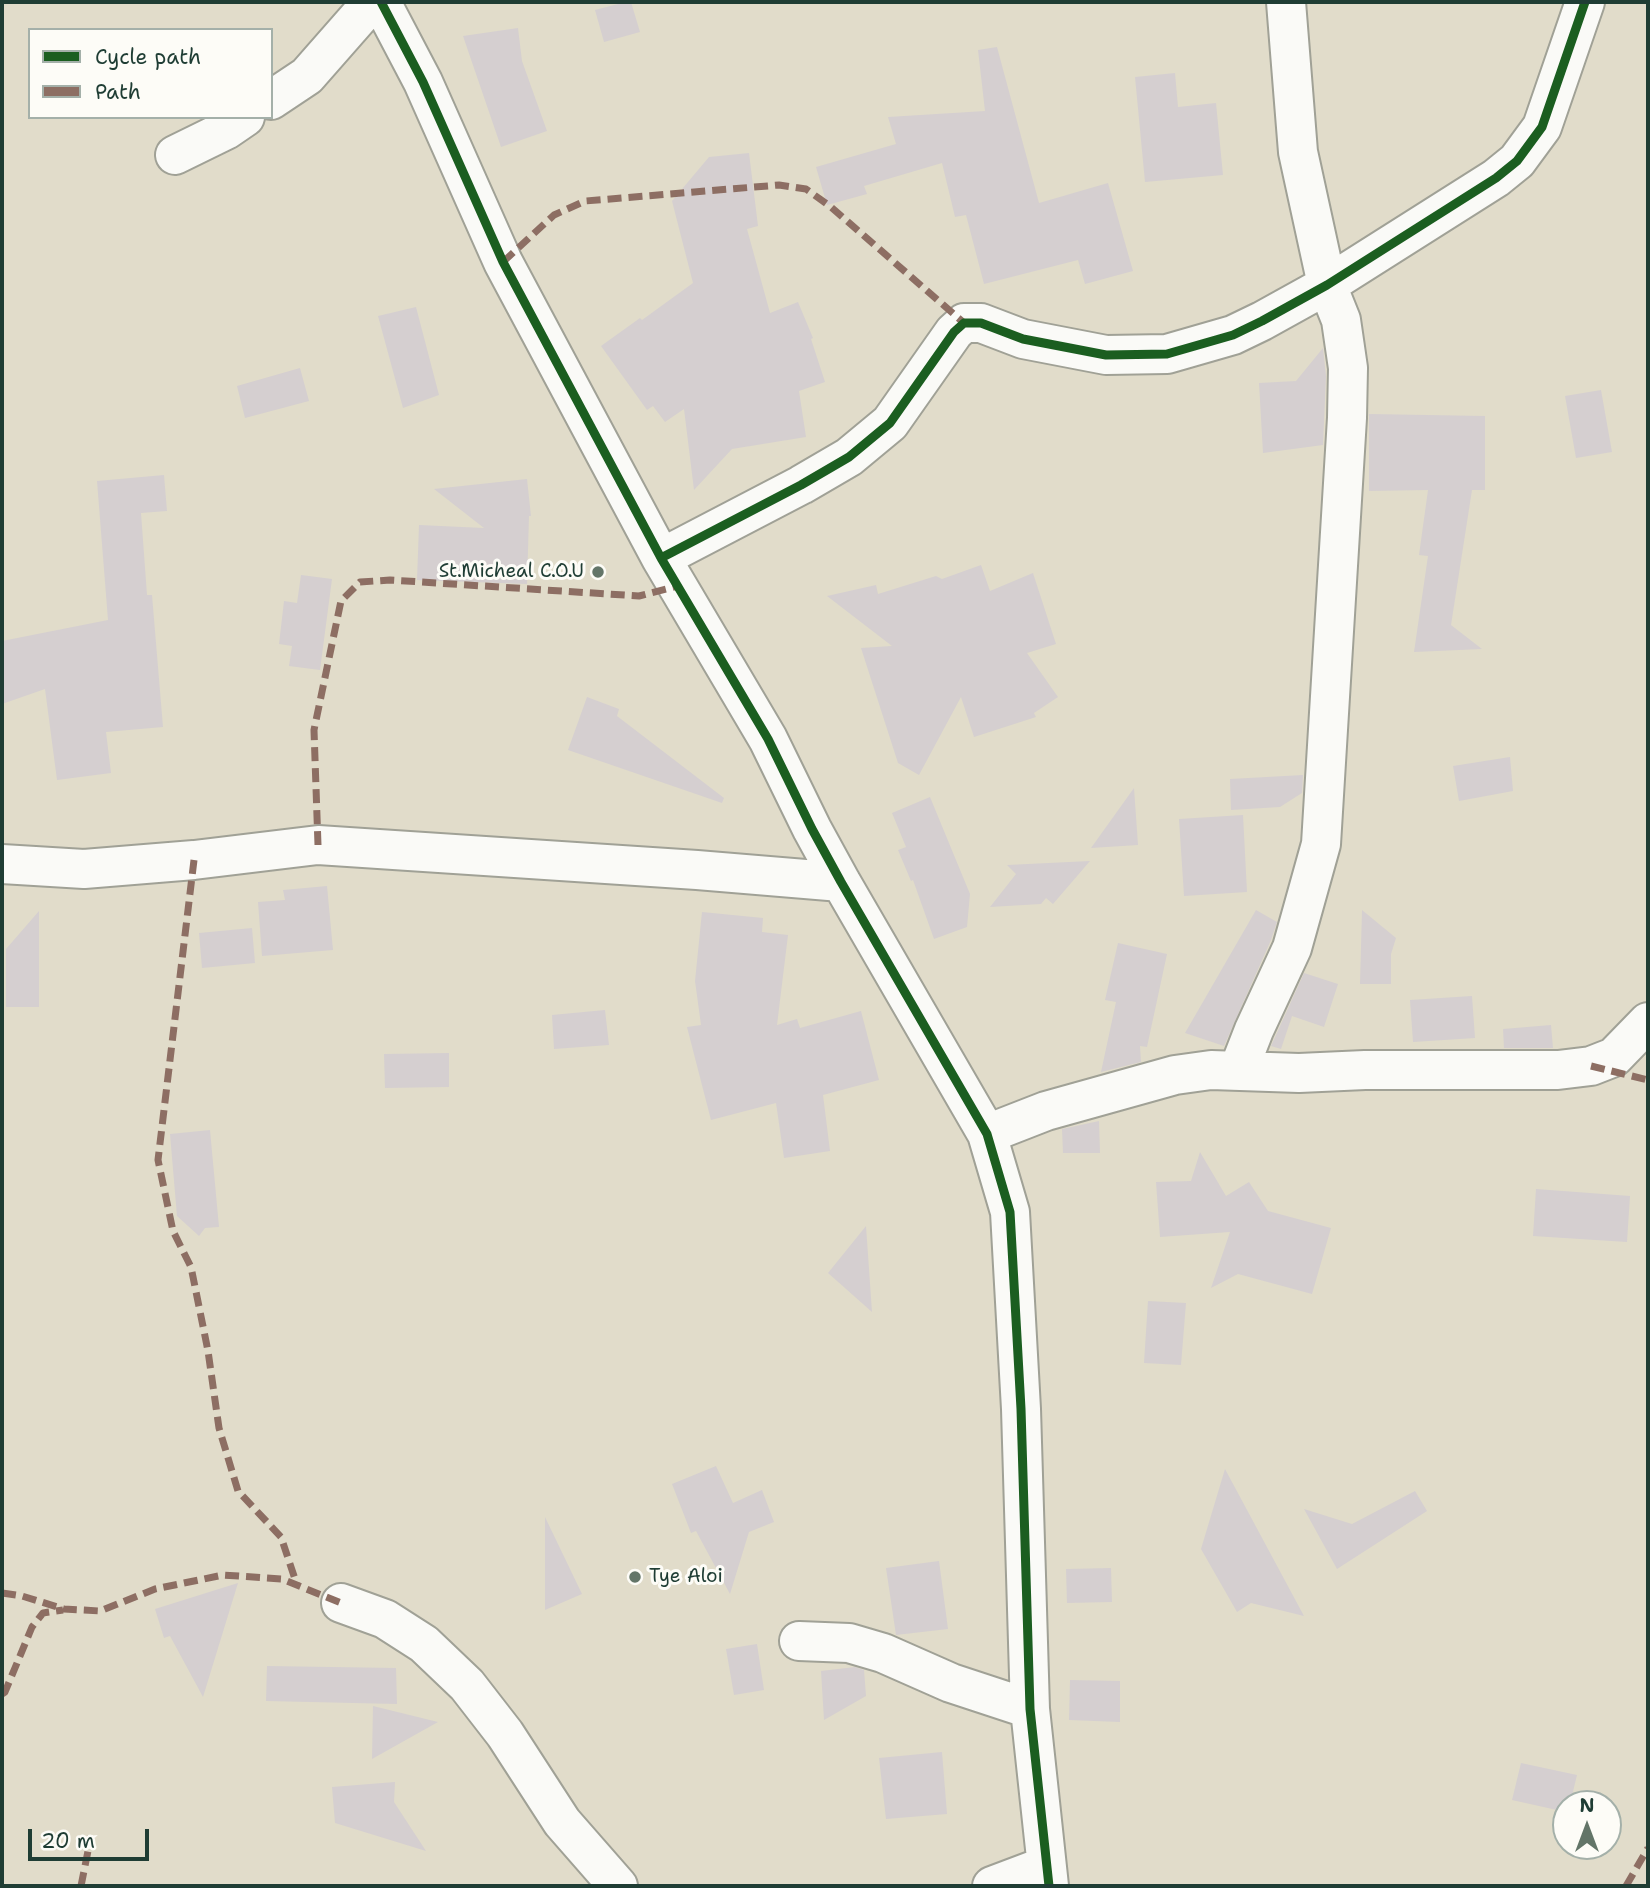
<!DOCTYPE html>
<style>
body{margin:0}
#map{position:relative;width:1650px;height:1888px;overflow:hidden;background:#e1dcca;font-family:"Shantell Sans",sans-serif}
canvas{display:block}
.frame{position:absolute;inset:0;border:4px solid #1f3d34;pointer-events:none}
.legend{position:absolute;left:28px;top:28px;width:245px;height:91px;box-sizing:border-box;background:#fdfcf7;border:2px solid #a4b0a9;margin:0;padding:9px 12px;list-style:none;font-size:21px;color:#1f3d34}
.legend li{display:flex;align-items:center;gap:14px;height:35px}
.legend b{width:35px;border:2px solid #a4b0a9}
.north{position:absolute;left:1552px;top:1790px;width:70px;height:70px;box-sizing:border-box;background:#fdfcf7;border:2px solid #a4b0a9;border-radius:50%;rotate:0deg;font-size:19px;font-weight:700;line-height:28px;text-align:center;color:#1f3d34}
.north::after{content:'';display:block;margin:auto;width:24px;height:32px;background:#637568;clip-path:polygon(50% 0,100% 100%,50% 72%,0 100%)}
.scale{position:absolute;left:28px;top:1829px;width:121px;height:32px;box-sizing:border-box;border:4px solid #1f3d34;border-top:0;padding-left:9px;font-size:21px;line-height:24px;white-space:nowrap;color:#1f3d34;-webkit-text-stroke:5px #fdfcf7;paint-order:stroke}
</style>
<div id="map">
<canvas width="1650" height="1888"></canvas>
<div class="frame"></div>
<ul class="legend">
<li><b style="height:9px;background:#1b5e20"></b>Cycle path</li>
<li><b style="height:9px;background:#8d6e63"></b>Path</li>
</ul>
<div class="north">N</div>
<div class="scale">20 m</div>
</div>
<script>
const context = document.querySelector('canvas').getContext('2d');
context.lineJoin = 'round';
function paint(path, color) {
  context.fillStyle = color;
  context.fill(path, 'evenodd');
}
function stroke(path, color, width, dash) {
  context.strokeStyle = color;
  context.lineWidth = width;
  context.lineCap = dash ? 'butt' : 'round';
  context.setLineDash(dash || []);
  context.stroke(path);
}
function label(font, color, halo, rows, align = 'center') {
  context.font = font + ' "Shantell Sans",sans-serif';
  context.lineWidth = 6;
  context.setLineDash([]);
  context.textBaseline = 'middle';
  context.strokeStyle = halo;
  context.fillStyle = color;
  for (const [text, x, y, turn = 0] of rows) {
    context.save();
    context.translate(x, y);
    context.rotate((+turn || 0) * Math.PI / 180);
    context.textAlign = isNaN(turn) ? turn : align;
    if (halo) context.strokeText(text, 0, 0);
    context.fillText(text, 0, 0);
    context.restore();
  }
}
paint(new Path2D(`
 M 626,2 L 631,2 L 640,32 L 604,42 L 595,10 Z
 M 518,28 L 522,61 L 547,131 L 501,147 L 463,36 Z
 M 997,47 L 1039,203 L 1108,183 L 1133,271 L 1085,284 L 1078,260 L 984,284 L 966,215 L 955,217 L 942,163 L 864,186 L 867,194 L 827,205 L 816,167 L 896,144 L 888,117 L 985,111 L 978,50 Z
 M 1175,73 L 1178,107 L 1216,103 L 1223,175 L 1145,182 L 1135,77 Z
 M 749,153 L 758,226 L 747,229 L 770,313 L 798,302 L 813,338 L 811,339 L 825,382 L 799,391 L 806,437 L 732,449 L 694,490 L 684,409 L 665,422 L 653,406 L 647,410 L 601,346 L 640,318 L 642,320 L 693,283 L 672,201 L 709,157 Z
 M 416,307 L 439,395 L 403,408 L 378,316 Z
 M 1323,348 L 1326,376 L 1323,445 L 1263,453 L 1259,383 L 1296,381 Z
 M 300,368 L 309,401 L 245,418 L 237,386 Z
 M 1601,390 L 1612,452 L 1576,458 L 1565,396 Z
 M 1369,414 L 1485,416 L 1485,490 L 1472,490 L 1451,625 L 1482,649 L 1414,652 L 1428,556 L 1419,555 L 1428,490 L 1369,491 Z
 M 164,475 L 167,511 L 141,513 L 147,595 L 152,595 L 163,727 L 106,732 L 111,773 L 57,780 L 45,689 L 2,704 L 2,641 L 108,620 L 97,481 Z
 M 527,479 L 531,516 L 529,516 L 527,584 L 417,580 L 419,525 L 484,528 L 434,489 Z
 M 981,565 L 990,591 L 1033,573 L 1056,644 L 1027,653 L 1058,697 L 1034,713 L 1036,717 L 974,737 L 961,697 L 919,775 L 898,763 L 861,648 L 892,646 L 827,596 L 876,585 L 878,594 L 936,576 L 942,579 Z
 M 301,575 L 332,579 L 320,670 L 289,666 L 292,646 L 279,644 L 284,601 L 297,603 Z
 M 587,697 L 619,709 L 617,716 L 724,798 L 722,803 L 568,750 Z
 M 1510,757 L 1513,791 L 1459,801 L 1453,766 Z
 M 1303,775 L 1302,793 L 1280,807 L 1231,810 L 1230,779 Z
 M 1134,788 L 1138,845 L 1091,848 Z
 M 930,797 L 970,894 L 967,927 L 934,939 L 913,880 L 911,881 L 898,850 L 906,847 L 892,813 Z
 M 1243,815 L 1247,892 L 1184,896 L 1179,819 Z
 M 1090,861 L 1053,904 L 1046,898 L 1041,904 L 990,907 L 1016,874 L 1007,865 Z
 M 327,886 L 333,950 L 262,956 L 258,902 L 285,900 L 283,890 Z
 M 1256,910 L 1277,922 L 1271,940 L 1224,1046 L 1185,1033 Z
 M 1362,910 L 1396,938 L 1391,954 L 1391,984 L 1360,984 Z
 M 39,911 L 39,1007 L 6,1007 L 6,949 Z
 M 702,912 L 763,918 L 762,932 L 788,935 L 777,1025 L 797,1019 L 800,1028 L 861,1011 L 879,1080 L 823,1095 L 830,1151 L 784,1158 L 776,1103 L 711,1120 L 687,1027 L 701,1025 L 695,981 Z
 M 252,928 L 255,963 L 202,968 L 199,933 Z
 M 1118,943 L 1167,954 L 1147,1047 L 1140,1046 L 1141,1062 L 1101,1072 L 1116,1002 L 1105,1000 Z
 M 1304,973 L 1338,984 L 1324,1027 L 1292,1016 L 1281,1049 L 1271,1046 Z
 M 1472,996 L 1475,1038 L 1413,1042 L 1410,1000 Z
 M 605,1010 L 609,1045 L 554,1049 L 552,1015 Z
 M 1551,1025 L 1553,1048 L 1504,1048 L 1503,1029 Z
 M 449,1053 L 449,1087 L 385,1088 L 384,1054 Z
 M 1099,1121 L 1100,1153 L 1063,1153 L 1062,1129 Z
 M 210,1130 L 219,1227 L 205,1228 L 199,1236 L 177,1216 L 170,1134 Z
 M 1200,1152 L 1226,1196 L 1249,1182 L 1268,1211 L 1331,1228 L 1312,1294 L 1238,1274 L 1211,1288 L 1230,1232 L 1160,1237 L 1156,1182 L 1191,1181 Z
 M 1536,1189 L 1630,1196 L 1627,1242 L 1533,1236 Z
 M 866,1226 L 872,1312 L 828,1273 Z
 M 1148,1301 L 1186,1303 L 1181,1365 L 1144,1363 Z
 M 716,1466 L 733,1503 L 762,1490 L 774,1522 L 749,1532 L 730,1594 L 696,1531 L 691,1533 L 672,1484 Z
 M 1225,1469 L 1304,1616 L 1251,1603 L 1237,1612 L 1201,1549 Z
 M 1415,1491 L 1427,1511 L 1337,1569 L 1304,1509 L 1352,1524 Z
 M 545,1517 L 582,1594 L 545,1610 Z
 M 939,1561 L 948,1629 L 896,1635 L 886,1568 Z
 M 1111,1568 L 1112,1602 L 1067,1603 L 1066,1569 Z
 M 238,1583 L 203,1697 L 170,1636 L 164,1638 L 155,1609 Z
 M 757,1644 L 764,1690 L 734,1695 L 726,1649 Z
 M 267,1666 L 396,1668 L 397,1704 L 266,1701 Z
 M 855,1667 L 864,1670 L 866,1696 L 824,1720 L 821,1671 Z
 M 1070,1680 L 1120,1681 L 1120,1722 L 1069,1720 Z
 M 373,1706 L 438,1722 L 372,1759 Z
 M 942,1752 L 947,1814 L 886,1819 L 879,1758 Z
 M 1521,1763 L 1577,1775 L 1570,1804 L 1566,1804 L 1566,1812 L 1512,1800 Z
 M 395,1782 L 394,1802 L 426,1851 L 335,1823 L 332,1787 Z`), '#d5cfd0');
const minor = new Path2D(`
 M 381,2 L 423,82 L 503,262 L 661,558 L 768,739 L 812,829 L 841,882 L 987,1134 L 1010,1212 L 1021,1409 L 1030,1709 L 1049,1886
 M 271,100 L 307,76 L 372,2
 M 175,155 L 226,130 L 245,117
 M 661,558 L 801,485 L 849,457 L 890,423 L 954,332 L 964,323 L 981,323 L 1023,339 L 1106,355 L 1167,354 L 1233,335 L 1262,321 L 1327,285 L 1496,178 L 1517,161 L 1542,127 L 1585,2
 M 2,864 L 84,869 L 194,860 L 318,845 L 697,870 L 841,882
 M 1238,1071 L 1254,1030 L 1292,948 L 1321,844 L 1347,418 L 1348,368 L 1341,320 L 1327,285 L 1298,152 L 1286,2
 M 987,1134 L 1046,1111 L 1175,1075 L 1211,1070 L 1299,1073 L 1365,1070 L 1558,1070 L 1591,1066 L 1614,1057 L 1648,1022
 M 341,1603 L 385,1619 L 424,1644 L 467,1685 L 505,1734 L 562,1822 L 618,1886
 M 799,1641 L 849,1643 L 883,1653 L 951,1683 L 1030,1709
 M 992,1886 L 1045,1866`);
stroke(minor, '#a0a196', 42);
stroke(minor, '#fafaf7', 38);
stroke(new Path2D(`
 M 1648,2 L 1648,4
 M 503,262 L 554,215 L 585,201 L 779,185 L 806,189 L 831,207 L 964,323
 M 318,845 L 314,730 L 341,601 L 360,582 L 390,580 L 639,596 L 678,586
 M 194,860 L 158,1160 L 173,1231 L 191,1267 L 208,1351 L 219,1428 L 238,1491 L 281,1537 L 297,1585
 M 1591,1066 L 1648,1080
 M 2,1593 L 22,1596 L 64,1609 L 100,1611 L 155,1589 L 223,1575 L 282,1579 L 341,1603
 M 2,1694 L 5,1692 L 32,1627 L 43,1613 L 63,1610
 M 81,1886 L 91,1836
 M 1626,1886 L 1648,1848`), '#8d6e63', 7, [14, 7]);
stroke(new Path2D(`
 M 381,2 L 423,82 L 503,262 L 661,558 L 768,739 L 812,829 L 841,882 L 987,1134 L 1010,1212 L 1021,1409 L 1030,1709 L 1049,1886
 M 661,558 L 801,485 L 849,457 L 890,423 L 954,332 L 964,323 L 981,323 L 1023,339 L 1106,355 L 1167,354 L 1233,335 L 1262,321 L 1327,285 L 1496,178 L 1517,161 L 1542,127 L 1585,2`), '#1b5e20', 9);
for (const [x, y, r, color] of [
 [598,572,7,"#637568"],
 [635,1577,7,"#637568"]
]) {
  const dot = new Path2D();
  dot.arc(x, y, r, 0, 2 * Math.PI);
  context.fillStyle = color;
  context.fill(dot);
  stroke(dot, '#fdfcf7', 2.5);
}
label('19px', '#1f3d34', '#fdfcf7', [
 ["St.Micheal C.O.U",584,572],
 ["Tye Aloi",649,1577,"left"]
], 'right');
</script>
